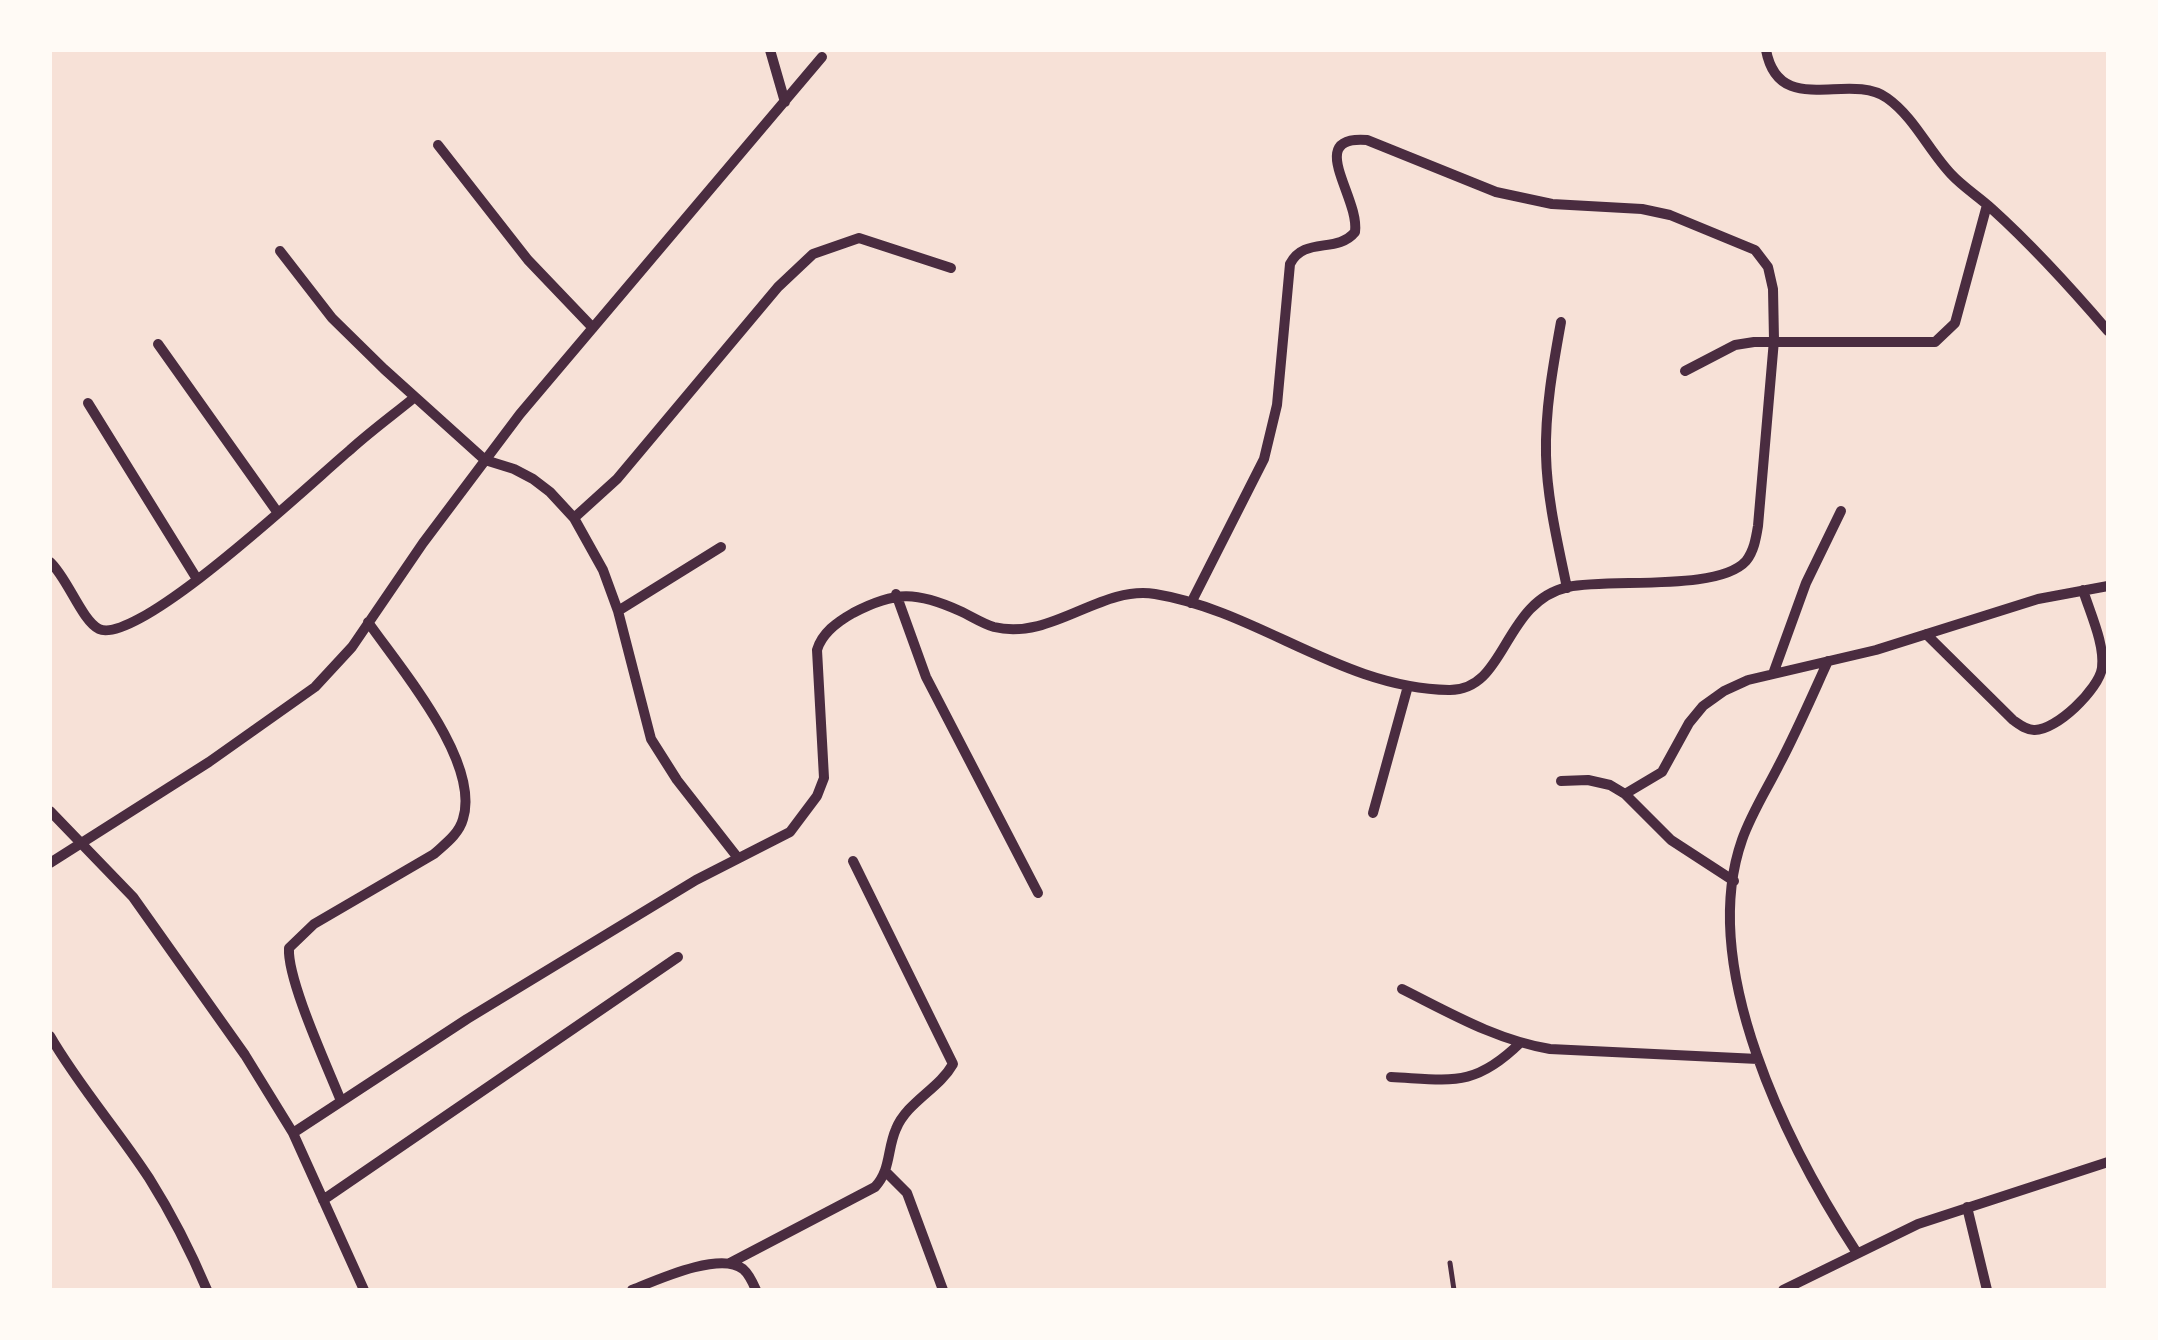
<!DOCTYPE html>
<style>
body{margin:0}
#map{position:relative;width:2158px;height:1340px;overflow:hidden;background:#f7e1d7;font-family:"IBM Plex Sans",sans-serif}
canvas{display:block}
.frame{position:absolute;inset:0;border:52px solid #fffaf5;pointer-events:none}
</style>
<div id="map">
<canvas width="2158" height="1340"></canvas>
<div class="frame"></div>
</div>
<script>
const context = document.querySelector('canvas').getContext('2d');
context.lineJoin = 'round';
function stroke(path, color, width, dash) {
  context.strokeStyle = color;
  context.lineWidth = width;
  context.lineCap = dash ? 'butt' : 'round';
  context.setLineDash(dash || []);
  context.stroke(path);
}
stroke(new Path2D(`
 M 1450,1263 L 1454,1290`), '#4a2c40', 5);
stroke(new Path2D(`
 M 770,50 L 785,102
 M 1766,50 C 1779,119 1849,71 1887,98 C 1914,117 1929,151 1951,174 C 1963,187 1979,197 1992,209 C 2033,246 2072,289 2108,331
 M 438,145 L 528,260 L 593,328
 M 280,251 L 332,318 L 384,369 L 485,460 L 514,469 L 533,479 L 550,492 L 574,518 L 603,570 L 618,611 L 651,739 L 677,780 L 738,858
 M 1561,322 C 1553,366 1545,410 1546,455 C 1547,499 1558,544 1567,588
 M 158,344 L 278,513
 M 1685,371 L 1735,345 L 1754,342 L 1935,342 L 1955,323 L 1987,205
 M 88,403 L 197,579
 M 574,518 L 617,479 L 778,287 L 813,254 L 859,238 L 951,268
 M 50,562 C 67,577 82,621 99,629 C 138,647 314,480 350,450 C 371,431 393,415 415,397
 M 896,594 L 926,677 L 1038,893
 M 618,611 L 721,547
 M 1926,634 L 2013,720 C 2020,725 2026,730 2034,730 C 2056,731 2099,689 2102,668 C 2105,644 2090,613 2083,590
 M 1828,661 C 1812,696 1797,731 1779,765 C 1767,789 1751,814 1742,840 C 1697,968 1788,1147 1857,1253
 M 1773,674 L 1806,583 L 1841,511
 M 1561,781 L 1588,780 L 1610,785 L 1625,794 L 1671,840 L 1734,881
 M 1625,794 L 1662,772 L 1689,723 L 1703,706 L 1724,691 L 1748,680 L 1876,650 L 2038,599 L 2108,586
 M 50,811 L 133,897 L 245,1055 L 293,1133 L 364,1290
 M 1373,813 L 1408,686
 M 50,863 L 209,762 L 315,687 L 352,647 L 423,543 L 520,414 L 822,57
 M 1402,989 C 1450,1013 1496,1040 1550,1049 L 1758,1059
 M 50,1036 C 79,1086 117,1129 149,1178 C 171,1213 191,1252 207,1290
 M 1391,1077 C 1451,1080 1474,1088 1520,1043
 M 341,1101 C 328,1068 287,980 289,948 L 314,924 L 434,854 C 445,844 459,834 463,819 C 481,762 400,668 368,622
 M 293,1133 L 467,1019 L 696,880 L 790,832 L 817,796 L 824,778 L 817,650 C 822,633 837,622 853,613 C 895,591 916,591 960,611 C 971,616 983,624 994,627 C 1052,641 1100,585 1155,594 C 1259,611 1341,688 1449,690 C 1507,691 1502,602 1568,587 C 1611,578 1718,592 1746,561 C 1754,551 1756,538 1758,526 L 1774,340 L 1773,289 L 1768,267 L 1755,250 L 1670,215 L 1642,209 L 1552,204 L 1496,192 L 1367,140 C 1304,135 1360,197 1355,232 C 1337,254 1304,236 1290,264 L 1277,405 L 1264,459 L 1191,603
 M 886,1172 L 907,1193 L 943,1290
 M 323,1200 L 678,957
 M 1967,1207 L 1987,1290
 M 730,1263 L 875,1187 C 891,1170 887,1149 896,1129 C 907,1102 939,1089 953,1064 L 853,861
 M 632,1290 C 657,1280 720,1251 743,1269 C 749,1274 753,1283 756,1290
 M 1783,1290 L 1918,1224 L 2108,1162`), '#4a2c40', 10);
</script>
